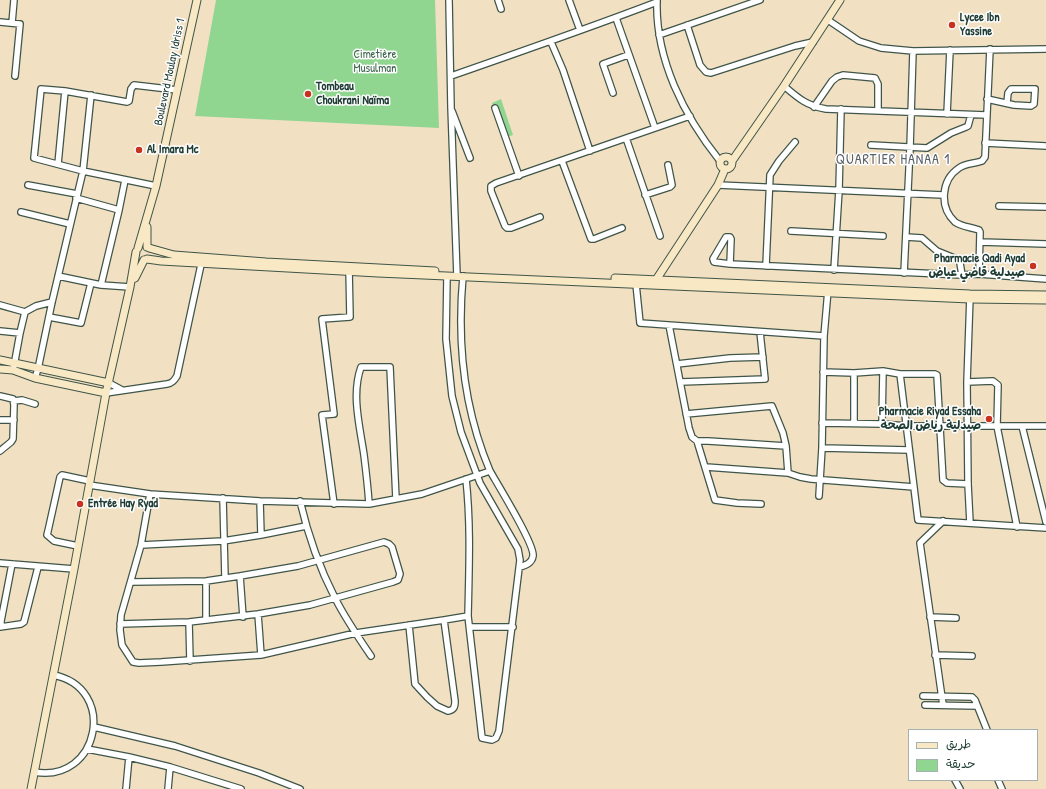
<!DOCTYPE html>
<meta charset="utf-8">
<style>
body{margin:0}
#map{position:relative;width:1046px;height:789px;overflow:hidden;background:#f2e0c3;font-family:"Patrick Hand","Playpen Sans Arabic",sans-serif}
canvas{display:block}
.legend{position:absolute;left:908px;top:729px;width:130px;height:52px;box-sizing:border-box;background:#fff;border:1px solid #a5b1ae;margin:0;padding:5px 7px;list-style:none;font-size:12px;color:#1f3d34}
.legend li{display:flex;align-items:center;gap:8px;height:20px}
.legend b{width:20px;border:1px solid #a5b1ae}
</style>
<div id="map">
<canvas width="1046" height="789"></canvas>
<ul class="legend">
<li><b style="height:5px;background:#f8e8c3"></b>طريق</li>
<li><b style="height:11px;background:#90d690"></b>حديقة</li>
</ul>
</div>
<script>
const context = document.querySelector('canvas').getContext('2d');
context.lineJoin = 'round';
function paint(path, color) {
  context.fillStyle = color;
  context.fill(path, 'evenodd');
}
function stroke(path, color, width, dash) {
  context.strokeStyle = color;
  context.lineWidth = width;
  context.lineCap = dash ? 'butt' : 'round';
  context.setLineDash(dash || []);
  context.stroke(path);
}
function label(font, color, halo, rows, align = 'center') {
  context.font = font + ' "Patrick Hand","Playpen Sans Arabic",sans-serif';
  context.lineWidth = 3;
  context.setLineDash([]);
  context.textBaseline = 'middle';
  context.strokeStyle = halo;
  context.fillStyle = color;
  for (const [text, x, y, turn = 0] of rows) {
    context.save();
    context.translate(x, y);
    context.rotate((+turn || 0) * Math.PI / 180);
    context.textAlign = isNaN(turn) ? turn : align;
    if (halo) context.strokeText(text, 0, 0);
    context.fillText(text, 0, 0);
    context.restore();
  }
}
paint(new Path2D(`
 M 216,0 L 435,0 L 439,128 L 195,116 Z
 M 501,99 L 513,135 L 504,138 L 492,103 Z`), '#90d690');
const street = new Path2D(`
 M 449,0 L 451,107 L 457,276
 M 498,0 L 501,9
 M 569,0 L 580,30
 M 657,0 C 655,59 684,116 720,161
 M 616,18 L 655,128
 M 828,20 L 859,41 L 881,48 L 913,51 L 1046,49
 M 0,22 L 20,24 L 15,76
 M 12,23 L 14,0
 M 687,25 L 700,65 L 706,72 L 711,73 L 795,46 L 813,42
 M 659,35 L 760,0
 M 551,42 L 563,70 L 590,151
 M 451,76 C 520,52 589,28 657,2
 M 784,86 C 798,98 807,106 826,109 L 986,115
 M 613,93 L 603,64 L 628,55
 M 987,99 L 1014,105 L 1031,106 L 1034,104 L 1035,89 L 1011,89 L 1008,93 L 1007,103
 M 814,107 L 832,81 L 837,77 L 843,75 L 875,78 L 878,84 L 878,111
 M 495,108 L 519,176
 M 452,111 L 470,158
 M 947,114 L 950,50
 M 626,138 L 660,236
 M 985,143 L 1046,146
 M 871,145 L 927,148 L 951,133 L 966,127 L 968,126 L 971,115
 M 562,161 L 591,239 L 594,239 L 622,228
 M 58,164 L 65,91
 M 28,185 L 77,194
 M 718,185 L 943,195
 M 156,186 L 83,171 L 34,158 L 41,89 L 65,91 L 127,102 L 129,101 L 131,89 L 134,85 L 177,90
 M 645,195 L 670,187 L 672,185 L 668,165
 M 76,198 L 119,210
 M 999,206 L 1046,207
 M 21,212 L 70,224
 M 540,217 L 511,228 L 507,228 L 505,226 L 491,191 L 491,186 L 496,183 L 690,116
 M 791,231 L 883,236
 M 906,237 L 922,238 L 937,251 L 959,260 L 960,263 L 962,275
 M 980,242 L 1046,244
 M 730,264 L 731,239 L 730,237 L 726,237 L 713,259 L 714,262 L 730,264 L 962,275 L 979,274 L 1046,279
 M 766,266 L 770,175 L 779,161 L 795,142
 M 834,270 L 839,190 L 841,109
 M 904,273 L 910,148 L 913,51
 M 979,274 L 980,232 L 979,230 C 971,227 962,227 955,222 C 939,207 941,180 959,168 C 966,163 974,164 982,161 L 985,157 L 990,49
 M 58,276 L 101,285 L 130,287
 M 636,284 L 640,323 L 824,336
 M 101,285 L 119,210 L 125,180
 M 970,296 L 967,382 L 968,484 L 970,523
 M 0,305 L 25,312
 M 49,317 L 81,323 L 91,283
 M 669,325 L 689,428 L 692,437 L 697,441 L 715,500 L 737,503 L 761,504
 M 0,331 L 20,333
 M 677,364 L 730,358 L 763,357
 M 14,366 L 20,333 L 25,312 L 36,306 L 52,302
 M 823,372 L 854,373 L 883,371 L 900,374 L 918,520 L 1046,528
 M 900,374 L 935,374 L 937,375 L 943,480 L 947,483 L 968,484
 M 35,378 L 38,369 L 52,302 L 83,171 L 91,95
 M 681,382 L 765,379 L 760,332
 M 967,382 L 993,381 L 998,385 L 997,426 L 1017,527
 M 109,383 L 122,390
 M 106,393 L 167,384 C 172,383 174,381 177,376 L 202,260
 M 0,396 L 13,399 L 14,405 L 13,439 L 11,442 L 0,451
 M 14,401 L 22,400 L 35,404
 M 686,414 L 772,406 L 783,433 L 786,446 L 788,473
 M 0,420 L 14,420
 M 822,423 L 882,424 L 907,426 L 1046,426
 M 854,423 L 854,373
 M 882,424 L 883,371
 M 1022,426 L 1046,522
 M 697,441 L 708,441 L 786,446
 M 822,448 L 909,450
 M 706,467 L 788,473 L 800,477 L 811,479 L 914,487
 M 490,471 C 498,485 535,545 533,556 C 532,563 526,565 520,567
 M 466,479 C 471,525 469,570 468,616
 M 89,485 L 150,494 L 260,501 L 369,504
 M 150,494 L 141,545 L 121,615 L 120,630 L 122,645 L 133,662 L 139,663 L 161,662 L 261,655 L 356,633 L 444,620 L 468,616 L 482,738 L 492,740 L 496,738 L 499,731 L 520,560 L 518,549 L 480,483 L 461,432 L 452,396 L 446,339 L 447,276
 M 819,496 L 822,448 L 824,336 L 828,290
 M 223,498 L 225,578
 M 396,499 L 390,367 L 361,367 C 351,395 360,427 364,455 C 366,471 368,488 369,504 L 422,494 L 490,471 C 464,410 457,342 463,276
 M 260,501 L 261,535
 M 300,501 C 308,535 319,567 335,598 C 345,618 358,637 371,656
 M 334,504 L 322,415 L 334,414 L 322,319 L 350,317 L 349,269
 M 943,521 L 920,543 L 943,705
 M 141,545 L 223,541 L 261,535 L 306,526
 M 78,546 L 54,541 L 47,535 L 48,531 L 60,477 L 62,475 L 90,481
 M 0,563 L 74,569
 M 240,576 L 243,617
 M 206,581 L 206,620
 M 258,614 L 261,655
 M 930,617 L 956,618
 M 189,622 L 190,661
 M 120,624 L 189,622 L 258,614 L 310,605 L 393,582 L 398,580 L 400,574 L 392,547 L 389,544 L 384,542 L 298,566 L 240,576 L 206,581 L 132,582
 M 409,625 L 415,684 L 427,697 L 437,706 L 448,711 C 454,710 455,707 455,701 L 444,620
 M 1,626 L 1,621 L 12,564
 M 0,627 L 21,624 L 24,622 L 38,567
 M 470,627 L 513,627
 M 935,655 L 972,656
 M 923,696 L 972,697 L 975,700 L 987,730
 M 925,705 L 977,706
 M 94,727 L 175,746 L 259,773 L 300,789
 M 87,749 L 129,757 L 170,767 L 241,789
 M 34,772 C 100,784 118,687 53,675
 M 955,780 L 960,789
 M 998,780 L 1002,789
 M 126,789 L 129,757
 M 168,789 L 170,767`);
const secondary = new Path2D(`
 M720 163a6 6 0 1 1 12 0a6 6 0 1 1-12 0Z
 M 732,161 L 784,86 L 840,0
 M 147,247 L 147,227
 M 138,248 L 156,186 L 197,0
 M 149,248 L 174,255 L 266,262 L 435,271
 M 147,259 L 161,261 L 378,273 L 970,299 L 1046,300
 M 135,278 L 144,260
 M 615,278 L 970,294 L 1046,295
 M 654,283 L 718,185 L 725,169
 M 0,360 L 109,383
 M 0,369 L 13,370 L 35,378 L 106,393
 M 31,789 L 74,569 L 106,393 L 130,287 L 136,252`);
stroke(street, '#3f5549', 8);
stroke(secondary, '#3f5549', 9);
stroke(street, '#fff', 5.5);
stroke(secondary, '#f8e8c3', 7);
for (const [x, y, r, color] of [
 [952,25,4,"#c8321e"],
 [308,94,4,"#c8321e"],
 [139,150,4,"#c8321e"],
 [1033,266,4,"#c8321e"],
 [989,419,4,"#c8321e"],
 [80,504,4,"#c8321e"]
]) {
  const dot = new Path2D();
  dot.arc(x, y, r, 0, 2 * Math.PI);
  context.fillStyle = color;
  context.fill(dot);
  stroke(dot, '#fff', 1.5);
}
label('bold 12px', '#1f3d34', '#fff', [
 ["Lycee Ibn",960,18],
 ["Yassine",960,32],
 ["Tombeau",316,87],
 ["Choukrani Naïma",316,101],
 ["Al Imara Mc",147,150],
 ["Pharmacie Qadi Ayad",1025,259,"right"],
 ["صيدلية قاضي عياض",1025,273,"right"],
 ["Pharmacie Riyad Essaha",981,412,"right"],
 ["صيدلية رياض الصحة",981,426,"right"],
 ["Entrée Hay Ryad",88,504]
], 'left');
label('12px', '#3b634b', '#fff', [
 ["Cimetière",375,55],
 ["Musulman",375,69]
]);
label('12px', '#1f3d34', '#fff', [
 ["Boulevard Moulay Idriss 1",170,72,-78]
]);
context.letterSpacing = '1px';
label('14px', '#585f65', '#fff', [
 ["QUARTIER HANAA 1",893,160]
]);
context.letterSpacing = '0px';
</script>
